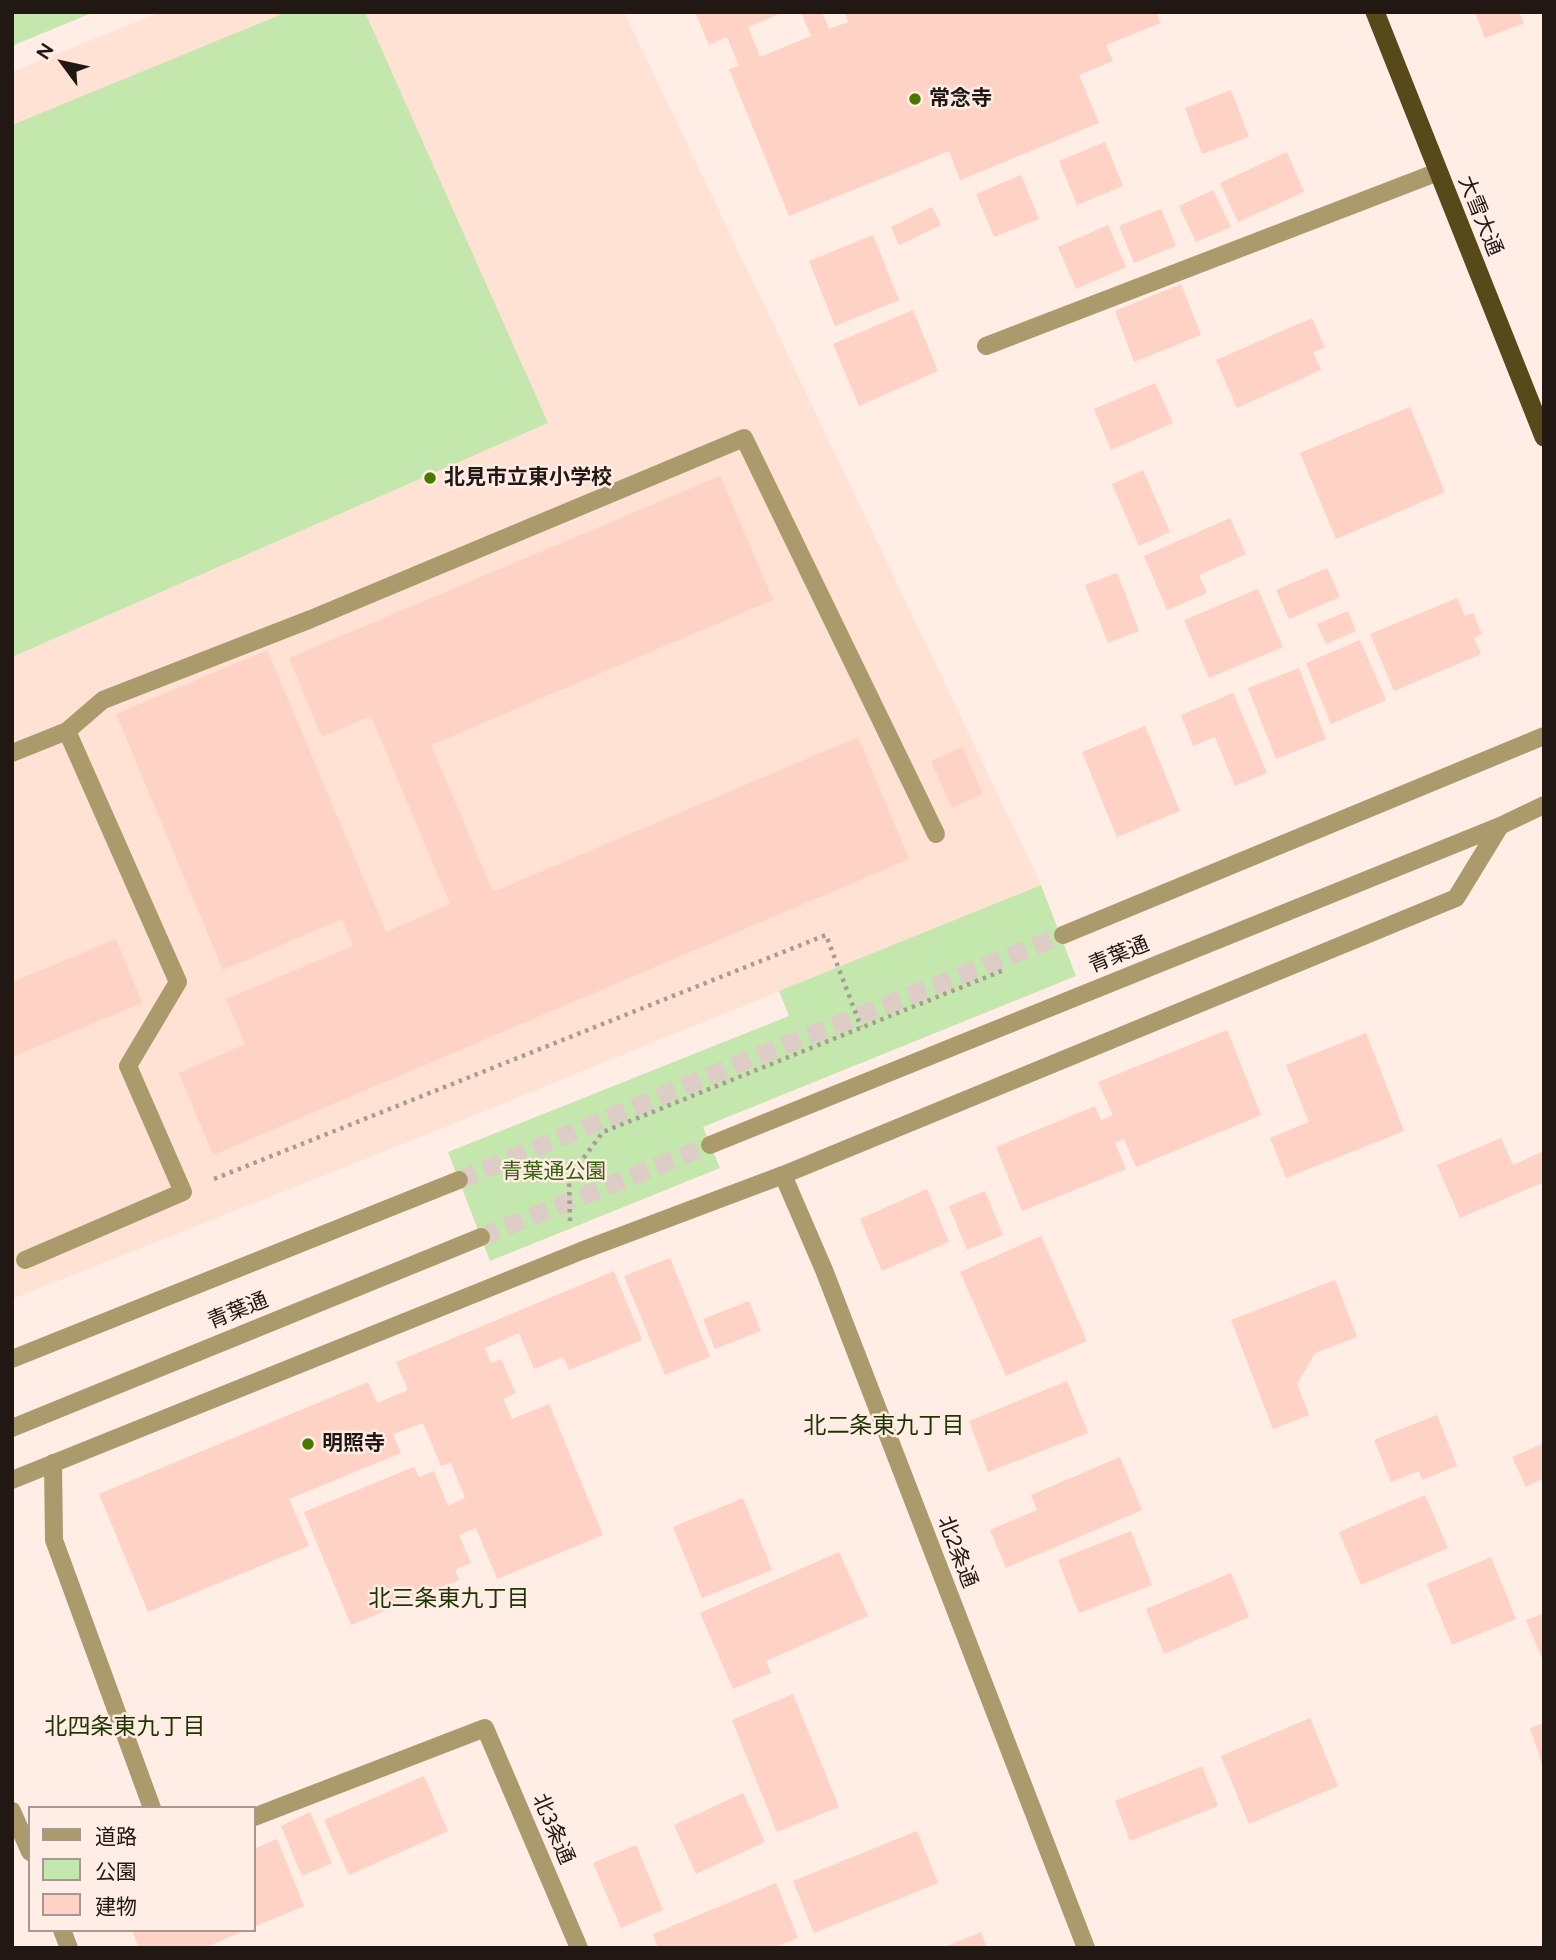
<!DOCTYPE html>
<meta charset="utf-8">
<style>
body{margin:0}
#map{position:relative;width:1556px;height:1960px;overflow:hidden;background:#ffede6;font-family:Figtree,"Noto Sans JP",sans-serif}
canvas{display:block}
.frame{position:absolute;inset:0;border:14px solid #211713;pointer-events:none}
.legend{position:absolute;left:28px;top:1806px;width:228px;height:126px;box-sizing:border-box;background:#ffede6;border:2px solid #a69792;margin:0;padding:9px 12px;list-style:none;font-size:21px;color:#211713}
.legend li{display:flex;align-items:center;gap:14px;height:35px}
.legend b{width:35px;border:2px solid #a69792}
.north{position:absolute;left:28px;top:28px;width:70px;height:70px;-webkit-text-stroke:5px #ffede6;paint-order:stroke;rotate:303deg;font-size:19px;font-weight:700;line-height:28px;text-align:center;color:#211713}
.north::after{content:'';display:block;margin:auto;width:24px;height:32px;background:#211713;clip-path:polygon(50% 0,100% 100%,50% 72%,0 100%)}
</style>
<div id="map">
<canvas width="1556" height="1960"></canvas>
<div class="frame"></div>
<ul class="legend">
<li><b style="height:9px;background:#ab9b6c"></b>道路</li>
<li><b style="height:19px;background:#c4e7ad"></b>公園</li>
<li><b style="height:19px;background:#fed2c5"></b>建物</li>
</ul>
<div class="north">N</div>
</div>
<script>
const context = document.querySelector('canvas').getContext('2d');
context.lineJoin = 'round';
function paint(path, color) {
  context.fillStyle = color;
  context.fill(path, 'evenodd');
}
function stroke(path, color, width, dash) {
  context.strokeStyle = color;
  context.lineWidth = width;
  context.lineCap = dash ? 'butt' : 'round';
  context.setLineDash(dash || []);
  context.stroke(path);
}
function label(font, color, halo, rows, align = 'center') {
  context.font = font + ' Figtree,"Noto Sans JP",sans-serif';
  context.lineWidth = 5;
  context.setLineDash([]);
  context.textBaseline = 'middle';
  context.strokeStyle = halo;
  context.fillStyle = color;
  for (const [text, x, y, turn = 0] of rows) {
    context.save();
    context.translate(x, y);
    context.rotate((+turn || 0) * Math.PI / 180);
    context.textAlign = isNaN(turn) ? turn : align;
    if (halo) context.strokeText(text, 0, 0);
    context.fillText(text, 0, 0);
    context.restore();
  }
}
paint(new Path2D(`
 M 161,12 L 624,12 L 1041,885 L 432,1132 L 12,1299 L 12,72 Z`), '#ffe2d4');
paint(new Path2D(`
 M 12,12 L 94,12 L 12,46 Z
 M 287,12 L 365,12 L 548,423 L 12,657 L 12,125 Z
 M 1041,885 L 1076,976 L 703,1127 L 720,1168 L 490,1261 L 448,1152 L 789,1016 L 779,991 Z`), '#c4e7ad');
paint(new Path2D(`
 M 695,12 L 784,12 L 748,27 L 760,57 L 811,36 L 801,12 L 822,12 L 829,29 L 848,22 L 845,12 L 1156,12 L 1161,23 L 1106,45 L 1113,61 L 1079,75 L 1099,123 L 960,180 L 949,151 L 789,216 L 729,69 L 739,66 L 727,37 L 709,45 Z
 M 1475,12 L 1519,12 L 1524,23 L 1485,38 Z
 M 1231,90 L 1249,137 L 1202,154 L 1185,108 Z
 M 1105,142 L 1123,186 L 1077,205 L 1059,161 Z
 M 1287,152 L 1304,192 L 1238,222 L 1220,183 Z
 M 1021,175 L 1039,219 L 994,237 L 976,194 Z
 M 1213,190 L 1231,227 L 1196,242 L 1179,206 Z
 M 932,207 L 941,225 L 899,245 L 891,227 Z
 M 1161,209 L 1176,246 L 1134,263 L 1119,226 Z
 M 1108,225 L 1126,267 L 1076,289 L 1058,247 Z
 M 873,235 L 899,300 L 835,326 L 809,261 Z
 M 1181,284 L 1201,335 L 1134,362 L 1115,311 Z
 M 913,310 L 938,371 L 859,406 L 833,344 Z
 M 1312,318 L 1325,348 L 1313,352 L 1321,370 L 1237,408 L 1216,360 Z
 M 1155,383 L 1173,423 L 1111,450 L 1094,409 Z
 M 1410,407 L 1445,492 L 1336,539 L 1300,453 Z
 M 1143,470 L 1170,532 L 1139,546 L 1112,484 Z
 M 720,476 L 773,600 L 431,745 L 493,892 L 858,737 L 909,859 L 213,1155 L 179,1073 L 245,1044 L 226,999 L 353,946 L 342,919 L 223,970 L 116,714 L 267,650 L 386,932 L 450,904 L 371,716 L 322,737 L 289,658 Z
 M 1230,518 L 1246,554 L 1199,575 L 1207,593 L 1167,610 L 1144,556 Z
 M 1327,568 L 1340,597 L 1289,619 L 1276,590 Z
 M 1117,573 L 1139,631 L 1108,643 L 1085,585 Z
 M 1258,589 L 1283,647 L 1209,678 L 1184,620 Z
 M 1457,598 L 1465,616 L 1473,613 L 1482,634 L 1474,638 L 1481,654 L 1394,691 L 1370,634 Z
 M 1348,611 L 1356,631 L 1326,644 L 1317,624 Z
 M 1360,640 L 1386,700 L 1331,724 L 1306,663 Z
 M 1299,668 L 1326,739 L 1276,759 L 1248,688 Z
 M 1233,693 L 1267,773 L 1235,786 L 1215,737 L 1193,746 L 1181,715 Z
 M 1145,726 L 1180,811 L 1117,837 L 1082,752 Z
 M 962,747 L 983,794 L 952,808 L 931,761 Z
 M 116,939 L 142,1003 L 12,1057 L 12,982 Z
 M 1227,1030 L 1261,1115 L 1136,1167 L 1124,1139 L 1115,1143 L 1126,1169 L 1022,1211 L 996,1147 L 1095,1106 L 1101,1120 L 1113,1115 L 1098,1082 Z
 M 1366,1033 L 1404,1131 L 1286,1178 L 1270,1138 L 1309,1122 L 1286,1065 Z
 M 1501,1138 L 1513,1165 L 1544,1151 L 1544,1182 L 1460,1218 L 1437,1165 Z
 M 927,1189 L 949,1242 L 882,1271 L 860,1219 Z
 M 985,1191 L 1003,1235 L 967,1250 L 949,1206 Z
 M 1041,1236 L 1087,1341 L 1006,1376 L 960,1272 Z
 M 670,1258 L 710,1357 L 665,1375 L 624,1276 Z
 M 614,1271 L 642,1340 L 569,1370 L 563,1357 L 534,1369 L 519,1333 L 485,1348 L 491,1363 L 501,1359 L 516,1393 L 503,1399 L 512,1419 L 549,1404 L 603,1535 L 497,1579 L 476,1528 L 459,1535 L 471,1563 L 455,1570 L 459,1580 L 351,1625 L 304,1512 L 414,1467 L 419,1477 L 434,1471 L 448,1506 L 465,1498 L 451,1463 L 441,1466 L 423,1423 L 393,1434 L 401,1453 L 289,1499 L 309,1546 L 148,1612 L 99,1494 L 368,1382 L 377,1403 L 408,1390 L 396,1362 Z
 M 1335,1280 L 1357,1337 L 1315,1353 L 1297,1384 L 1309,1415 L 1273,1429 L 1231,1320 Z
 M 749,1301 L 761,1331 L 715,1349 L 703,1319 Z
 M 1067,1381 L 1088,1433 L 988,1472 L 969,1421 Z
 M 1437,1415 L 1457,1466 L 1422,1480 L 1419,1471 L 1391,1482 L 1374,1440 Z
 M 1544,1443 L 1544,1478 L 1526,1487 L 1512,1457 Z
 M 1120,1457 L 1142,1510 L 1006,1568 L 990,1530 L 1037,1510 L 1031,1495 Z
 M 1425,1495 L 1448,1548 L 1361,1585 L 1339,1532 Z
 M 743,1498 L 772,1570 L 702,1598 L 673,1527 Z
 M 1131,1531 L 1152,1585 L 1079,1613 L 1058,1560 Z
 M 839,1552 L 868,1616 L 766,1661 L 771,1673 L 733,1689 L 700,1613 Z
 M 1491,1557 L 1516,1619 L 1452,1645 L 1427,1584 Z
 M 1231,1573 L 1249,1617 L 1164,1654 L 1146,1609 Z
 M 1544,1613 L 1544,1663 L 1526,1620 Z
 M 793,1694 L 839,1807 L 777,1832 L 732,1720 Z
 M 1310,1718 L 1338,1786 L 1249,1824 L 1221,1756 Z
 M 1544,1723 L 1544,1767 L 1543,1767 L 1530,1728 Z
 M 1202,1766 L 1218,1806 L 1130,1841 L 1115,1801 Z
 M 424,1776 L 448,1831 L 349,1875 L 324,1820 Z
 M 743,1793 L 765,1842 L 696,1874 L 674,1825 Z
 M 310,1812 L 332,1863 L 302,1876 L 281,1826 Z
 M 917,1831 L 938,1883 L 814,1933 L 793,1881 Z
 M 277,1839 L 304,1906 L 254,1927 L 254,1849 Z
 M 636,1845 L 663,1910 L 621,1928 L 593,1863 Z
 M 776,1883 L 798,1938 L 773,1948 L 658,1948 L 653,1934 Z
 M 132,1930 L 246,1930 L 204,1948 L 139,1948 Z
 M 981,1932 L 987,1948 L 942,1948 Z`), '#fed2c5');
stroke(new Path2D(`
 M 459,1180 L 750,1059 L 1063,935
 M 481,1237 L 710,1145`), '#decdc6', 18, [18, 9]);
stroke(new Path2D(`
 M 214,1179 L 826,935 L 861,1027
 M 570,1221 L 569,1177 L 603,1132 L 1004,970`), '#aa9b95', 4.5, [3.5, 5]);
stroke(new Path2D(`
 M 986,346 L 1438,172
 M 67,731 L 103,700 L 311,619 L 744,438 L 936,834
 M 12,753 L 67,731 L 178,982 L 128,1066 L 183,1192 L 25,1260
 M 53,1463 L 54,1540 L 152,1808`), '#ab9b6c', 18);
stroke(new Path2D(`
 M 783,1175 L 824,1270 L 1086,1948
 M 254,1817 L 485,1728 L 579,1948`), '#ab9b6c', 18);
stroke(new Path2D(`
 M 1063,935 L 1544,736
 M 710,1145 L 1500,826 L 1544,805
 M 12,1359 L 459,1180
 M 12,1428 L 481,1237
 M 12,1480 L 581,1251 L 783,1175 L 1456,898 L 1500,826
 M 12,1811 L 30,1852
 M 62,1930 L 69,1948`), '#ab9b6c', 18);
stroke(new Path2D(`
 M 1375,12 L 1544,437`), '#58491a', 19);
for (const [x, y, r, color] of [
 [915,99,7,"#4b7900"],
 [430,478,7,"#4b7900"],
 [308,1444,7,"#4b7900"]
]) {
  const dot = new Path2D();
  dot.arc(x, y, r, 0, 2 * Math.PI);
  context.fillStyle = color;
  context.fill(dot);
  stroke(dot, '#ffede6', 2.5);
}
label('bold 21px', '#211713', '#ffede6', [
 ["常念寺",929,99],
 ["北見市立東小学校",444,478],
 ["明照寺",322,1444]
], 'left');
label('21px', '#211713', '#ffede6', [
 ["大雪大通",1480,216,68],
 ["青葉通",1119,955,-22],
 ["青葉通",238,1311,-22],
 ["北2条通",957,1552,69],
 ["北3条通",553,1829,67]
]);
label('21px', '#38610d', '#ffede6', [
 ["青葉通公園",554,1172]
]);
label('23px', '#1d3400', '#ffede6', [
 ["北二条東九丁目",884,1426],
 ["北三条東九丁目",449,1599],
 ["北四条東九丁目",125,1727]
]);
</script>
